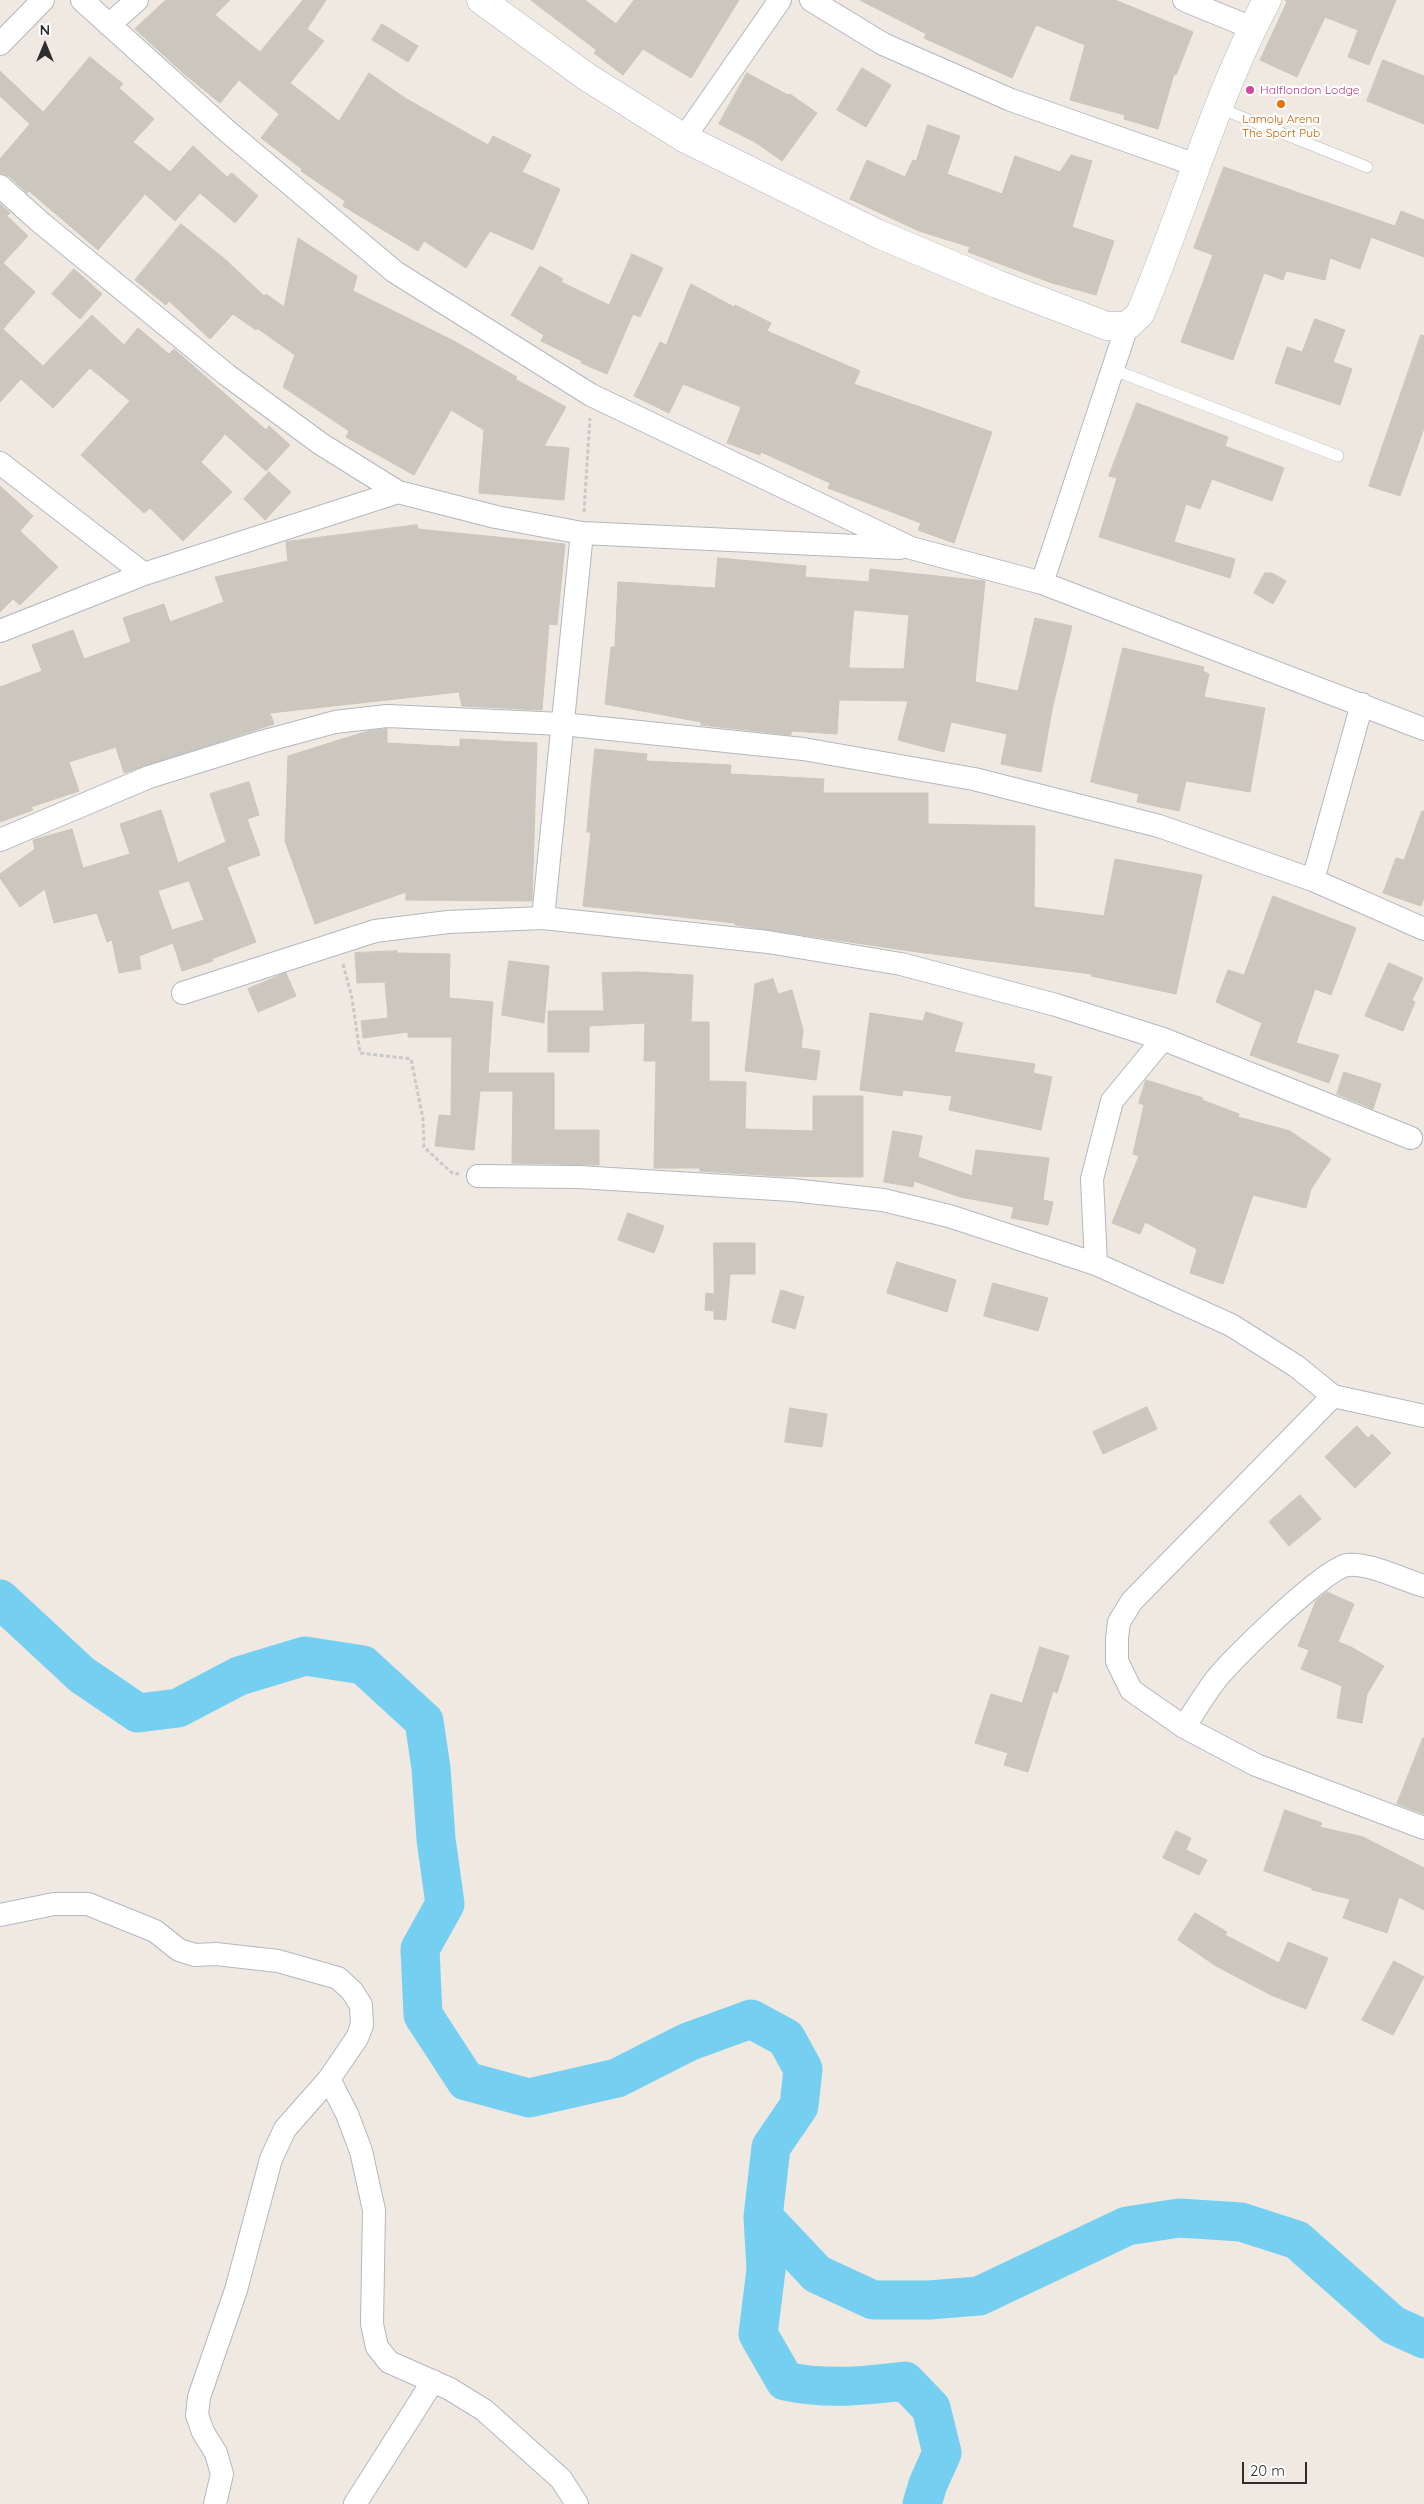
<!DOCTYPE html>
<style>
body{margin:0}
#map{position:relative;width:1424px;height:2504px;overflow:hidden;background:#efe9e1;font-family:Quicksand,sans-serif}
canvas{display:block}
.north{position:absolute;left:20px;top:20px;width:50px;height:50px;-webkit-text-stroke:4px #fff;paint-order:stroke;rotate:0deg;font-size:14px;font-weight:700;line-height:20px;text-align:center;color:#2e2e2e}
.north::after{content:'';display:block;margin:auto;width:18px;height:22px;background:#2e2e2e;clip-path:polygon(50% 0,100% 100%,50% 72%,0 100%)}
.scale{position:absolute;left:1242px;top:2462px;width:65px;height:22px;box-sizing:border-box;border:2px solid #2e2e2e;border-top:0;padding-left:6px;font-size:15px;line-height:18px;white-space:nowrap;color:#2e2e2e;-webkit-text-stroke:4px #fff;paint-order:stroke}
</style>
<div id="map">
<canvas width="1424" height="2504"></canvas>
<div class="north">N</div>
<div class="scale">20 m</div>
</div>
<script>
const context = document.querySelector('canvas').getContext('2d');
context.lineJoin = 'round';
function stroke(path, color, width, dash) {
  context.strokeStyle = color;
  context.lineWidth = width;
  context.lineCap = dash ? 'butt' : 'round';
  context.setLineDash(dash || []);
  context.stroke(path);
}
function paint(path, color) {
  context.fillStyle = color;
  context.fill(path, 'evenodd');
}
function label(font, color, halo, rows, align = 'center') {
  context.font = font + ' Quicksand,sans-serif';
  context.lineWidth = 4.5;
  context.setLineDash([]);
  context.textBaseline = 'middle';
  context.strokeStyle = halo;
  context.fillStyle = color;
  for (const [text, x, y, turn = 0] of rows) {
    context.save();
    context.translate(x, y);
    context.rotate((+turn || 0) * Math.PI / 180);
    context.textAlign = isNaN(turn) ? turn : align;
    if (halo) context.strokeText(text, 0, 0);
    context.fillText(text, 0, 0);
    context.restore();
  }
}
stroke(new Path2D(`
 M 0,1599 L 82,1675 L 138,1713 L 178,1708 L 239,1676 L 305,1656 L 363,1665 L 424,1721 L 431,1768 L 436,1839 L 445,1904 L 420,1949 L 423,2015 L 466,2081 L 529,2098 L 617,2078 L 688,2042 L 751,2019 L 786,2038 L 803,2069 L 799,2106 L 771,2147 L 763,2217 L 766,2270 L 758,2334 L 785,2381 C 826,2390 864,2386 905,2381 L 931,2408 L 942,2453 L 928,2484 L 922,2504
 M 763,2217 L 817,2274 L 873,2300 L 929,2300 L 979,2296 L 1127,2226 L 1179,2218 L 1241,2222 L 1297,2240 L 1393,2325 L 1424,2339`), '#75cff0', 39);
const building = new Path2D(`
 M 166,0 L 230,0 L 215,15 L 260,52 L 303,0 L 326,0 L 307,29 L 324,41 L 290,83 L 339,121 L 369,73 L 405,98 L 488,145 L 493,136 L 531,155 L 522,172 L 560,189 L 533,250 L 490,231 L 466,268 L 424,241 L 418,251 L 343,206 L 345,201 L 301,171 L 302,169 L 261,138 L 279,114 L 239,80 L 220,103 L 183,73 L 135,29 Z
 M 531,0 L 585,0 L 616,24 L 634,0 L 739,0 L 691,78 L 643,49 L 623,75 L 594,53 L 596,50 Z
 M 860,0 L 1115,0 L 1193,32 L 1176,75 L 1174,74 L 1158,129 L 1124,119 L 1125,115 L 1070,100 L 1085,45 L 1036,25 L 1012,78 L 924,38 L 926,34 Z
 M 1285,0 L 1396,0 L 1369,65 L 1348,57 L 1358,30 L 1325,17 L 1297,77 L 1260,60 L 1287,2 Z
 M 382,24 L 418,46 L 408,62 L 372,40 Z
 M 90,57 L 123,84 L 119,88 L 154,119 L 133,142 L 170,172 L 193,146 L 227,177 L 232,173 L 258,196 L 235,223 L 200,193 L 175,221 L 145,194 L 98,250 L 29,191 L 27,193 L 9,176 L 0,173 L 0,159 L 30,124 L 0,96 L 0,71 L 43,112 Z
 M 1383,60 L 1424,76 L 1424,124 L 1367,101 Z
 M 862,68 L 891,85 L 866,127 L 837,110 Z
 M 747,73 L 788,95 L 790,94 L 817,113 L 782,161 L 755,142 L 719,124 Z
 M 928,125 L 960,136 L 947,174 L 1002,194 L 1015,156 L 1060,172 L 1071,155 L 1092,161 L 1072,227 L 1114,241 L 1096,295 L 1052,283 L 968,252 L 970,247 L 919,231 L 850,199 L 867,160 L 905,177 L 913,160 L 916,161 Z
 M 1224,167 L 1395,226 L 1401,211 L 1424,220 L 1424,257 L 1371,237 L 1360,269 L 1330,258 L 1325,280 L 1286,271 L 1283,280 L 1264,273 L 1233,360 L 1181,342 L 1213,255 L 1194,248 Z
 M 0,204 L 10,213 L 7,216 L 28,236 L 3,263 L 35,292 L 3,329 L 43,366 L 92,315 L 124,345 L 138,328 L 169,354 L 174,349 L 266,430 L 269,426 L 290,445 L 266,471 L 225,434 L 201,462 L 232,492 L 183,541 L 150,508 L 144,513 L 81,455 L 130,401 L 90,368 L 53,408 L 21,379 L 0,402 Z
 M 181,224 L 226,260 L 264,296 L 266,294 L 284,307 L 298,238 L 357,276 L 353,291 L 454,341 L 517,377 L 515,379 L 566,407 L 544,446 L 569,448 L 564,500 L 479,493 L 484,430 L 451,410 L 414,475 L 346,437 L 349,431 L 283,387 L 295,355 L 257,328 L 256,330 L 233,314 L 210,339 L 169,301 L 166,305 L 135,280 Z
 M 632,254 L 663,268 L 640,317 L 633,314 L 607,374 L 581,363 L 582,361 L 541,341 L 544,335 L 511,315 L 540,266 L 563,279 L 561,282 L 609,305 Z
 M 74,269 L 102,294 L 80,319 L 52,294 Z
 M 691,284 L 734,307 L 735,305 L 771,323 L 767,331 L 860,371 L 854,384 L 992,432 L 954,543 L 918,530 L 921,523 L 828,488 L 830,483 L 761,452 L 760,455 L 727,443 L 741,407 L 683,384 L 669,413 L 634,396 L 660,342 L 666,345 Z
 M 1315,319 L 1345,330 L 1333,362 L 1352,369 L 1340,405 L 1275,383 L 1287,347 L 1302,352 Z
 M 1421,335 L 1424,336 L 1424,428 L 1400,496 L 1369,486 Z
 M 1137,403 L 1228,437 L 1225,446 L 1284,468 L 1272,501 L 1212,479 L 1200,509 L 1186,504 L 1174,542 L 1235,559 L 1230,578 L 1099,537 L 1117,478 L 1109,476 Z
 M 269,472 L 291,492 L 265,520 L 244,499 Z
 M 0,486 L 33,516 L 20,531 L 58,567 L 20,605 L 13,599 L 0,612 Z
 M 417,525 L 418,529 L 565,544 L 557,625 L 549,624 L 542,710 L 462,706 L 459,692 L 270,713 L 274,724 L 124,773 L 116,747 L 69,762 L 79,791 L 31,807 L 33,810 L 0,822 L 0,687 L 42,671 L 32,645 L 73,630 L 84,659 L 131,642 L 123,618 L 164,604 L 170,622 L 224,602 L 215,577 L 288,561 L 286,542 Z
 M 718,558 L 806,566 L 805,577 L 869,582 L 870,569 L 985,581 L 975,682 L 1018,691 L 1035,618 L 1072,626 L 1052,710 L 1041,772 L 1001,764 L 1007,734 L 951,722 L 944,752 L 898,740 L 908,701 L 839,700 L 837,734 L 791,731 L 791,735 L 701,725 L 701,722 L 605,704 L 611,647 L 615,647 L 618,582 L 715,588 ZM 854,610 L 909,615 L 904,669 L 849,668 Z
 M 1265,573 L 1272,573 L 1286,581 L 1273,604 L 1254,593 Z
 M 1123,648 L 1204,667 L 1203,671 L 1209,674 L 1204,697 L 1265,708 L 1250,792 L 1186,781 L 1179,811 L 1137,802 L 1139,794 L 1091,782 Z
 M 387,729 L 387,743 L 460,747 L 460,739 L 537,743 L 532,901 L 406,900 L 406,892 L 315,924 L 285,841 L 288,756 L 368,731 Z
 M 595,749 L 647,754 L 646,761 L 731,765 L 730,774 L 824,779 L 823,793 L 928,793 L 928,824 L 1035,826 L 1034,907 L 1104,916 L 1115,859 L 1202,875 L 1176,994 L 1091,976 L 1092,974 L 917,952 L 735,925 L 735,923 L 583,906 L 591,832 L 587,832 Z
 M 249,782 L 259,815 L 247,819 L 260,855 L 227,867 L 256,942 L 212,959 L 213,961 L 182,971 L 173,943 L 139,956 L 141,969 L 119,973 L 112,940 L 107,942 L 97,913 L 54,923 L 45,889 L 20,907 L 0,878 L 0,874 L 35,849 L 33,840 L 72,829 L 83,868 L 130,854 L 120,824 L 161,810 L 178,863 L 226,842 L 210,794 ZM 189,881 L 204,920 L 172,930 L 158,891 Z
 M 1422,811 L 1424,811 L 1424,897 L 1421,906 L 1383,893 L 1396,858 L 1404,860 Z
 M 1273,896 L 1356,928 L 1331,995 L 1315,989 L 1296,1043 L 1339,1055 L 1329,1083 L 1250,1055 L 1262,1023 L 1216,1002 L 1228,970 L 1244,975 Z
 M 397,951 L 397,953 L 450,954 L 449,998 L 493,1002 L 488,1073 L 554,1073 L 554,1130 L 599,1130 L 599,1165 L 512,1163 L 513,1091 L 480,1091 L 474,1150 L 435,1146 L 439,1115 L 451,1116 L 452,1037 L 408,1037 L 408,1032 L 363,1038 L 361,1021 L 388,1018 L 385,982 L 357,983 L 355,953 Z
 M 509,961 L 549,966 L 544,1023 L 502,1015 Z
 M 1389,963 L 1423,978 L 1412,1000 L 1415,1002 L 1403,1031 L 1365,1016 Z
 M 637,972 L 693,975 L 691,1022 L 709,1022 L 709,1081 L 746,1082 L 745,1129 L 813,1131 L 813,1096 L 863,1096 L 863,1177 L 778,1176 L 700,1171 L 700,1168 L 654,1168 L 656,1061 L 644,1061 L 645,1023 L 589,1026 L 589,1052 L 548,1052 L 548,1011 L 604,1011 L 602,973 Z
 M 286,973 L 296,996 L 258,1012 L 248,989 Z
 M 773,979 L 778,994 L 792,990 L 803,1030 L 801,1048 L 820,1051 L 816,1080 L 745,1071 L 755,984 Z
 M 926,1012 L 963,1023 L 954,1052 L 1035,1064 L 1033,1073 L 1052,1077 L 1041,1130 L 949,1110 L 952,1096 L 903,1090 L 902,1096 L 860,1090 L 870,1013 L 923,1021 Z
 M 1344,1072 L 1381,1084 L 1373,1109 L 1337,1094 Z
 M 1146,1080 L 1203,1098 L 1202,1100 L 1239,1114 L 1238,1117 L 1290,1131 L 1331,1159 L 1311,1189 L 1306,1208 L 1253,1195 L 1223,1284 L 1190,1273 L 1197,1249 L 1145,1222 L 1140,1234 L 1112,1223 L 1139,1156 L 1133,1154 L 1144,1105 L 1139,1103 Z
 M 893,1131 L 922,1136 L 918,1157 L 972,1176 L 976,1150 L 1049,1158 L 1043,1200 L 1053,1202 L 1048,1225 L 1011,1218 L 1014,1207 L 960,1197 L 914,1181 L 913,1187 L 884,1182 Z
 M 628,1213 L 664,1226 L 654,1253 L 618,1240 Z
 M 714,1243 L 755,1243 L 755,1274 L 730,1274 L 726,1320 L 714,1319 L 714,1311 L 705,1310 L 706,1293 L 714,1294 Z
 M 897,1262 L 956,1280 L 947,1312 L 887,1293 Z
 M 993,1283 L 1048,1298 L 1038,1331 L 984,1316 Z
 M 781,1290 L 804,1297 L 795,1329 L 772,1322 Z
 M 1147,1407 L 1157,1429 L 1103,1454 L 1093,1432 Z
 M 790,1408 L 827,1414 L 822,1447 L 785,1442 Z
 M 1357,1426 L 1368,1438 L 1372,1434 L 1391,1453 L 1355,1488 L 1325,1457 Z
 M 1300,1495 L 1321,1519 L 1289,1546 L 1269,1522 Z
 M 1327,1592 L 1354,1604 L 1338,1642 L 1351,1647 L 1384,1666 L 1367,1694 L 1362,1723 L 1337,1718 L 1342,1686 L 1301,1669 L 1309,1650 L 1298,1646 L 1316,1601 Z
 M 1040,1647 L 1069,1656 L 1057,1693 L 1053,1691 L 1028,1772 L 1004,1765 L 1008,1753 L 975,1743 L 991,1694 L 1022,1703 Z
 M 1423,1738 L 1424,1738 L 1424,1814 L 1397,1804 Z
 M 1285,1810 L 1322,1823 L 1320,1827 L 1363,1837 L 1424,1868 L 1424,1910 L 1399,1897 L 1387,1933 L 1343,1918 L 1350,1899 L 1312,1890 L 1312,1888 L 1264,1871 Z
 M 1176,1831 L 1191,1838 L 1186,1850 L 1207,1860 L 1199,1875 L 1163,1858 Z
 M 1195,1913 L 1227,1932 L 1225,1935 L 1279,1963 L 1288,1942 L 1328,1958 L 1306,2009 L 1271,1995 L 1216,1966 L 1178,1940 Z
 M 1394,1961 L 1424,1977 L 1393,2035 L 1362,2020 Z`);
paint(building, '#cbc7bf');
stroke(building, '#cbc5ba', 1);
const service = new Path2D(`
 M 1219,108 L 1367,167
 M 1114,370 L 1338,456`);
const minor = new Path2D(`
 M 82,0 L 227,131 L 395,272 L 591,395 L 911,548 L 1042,583 L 1424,729
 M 811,0 L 883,44 L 1011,100 L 1196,165
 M 1184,0 L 1252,28
 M 109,25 L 137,0
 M 0,44 L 43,0
 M 684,138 L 780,0
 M 0,186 L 40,222 L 227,375 L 321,444 L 398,492 L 496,517 L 582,533 L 900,548
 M 0,463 L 144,574
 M 1042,583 L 1127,326
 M 0,631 L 144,574 L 398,492
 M 0,840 L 149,777 L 261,742 L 335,722 L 387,716 L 562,724 L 803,749 L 974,779 L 1159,826 L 1313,880 L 1424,929
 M 1313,880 L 1362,704
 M 543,918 L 582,533
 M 183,993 L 375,931 L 448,922 L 543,918 L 768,942 L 901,964 L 1056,1005 L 1163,1039 L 1411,1138
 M 478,1176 L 578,1177 L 792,1190 L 883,1200 L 949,1216 L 1096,1264 L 1231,1325 L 1296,1366 L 1333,1396 L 1424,1416
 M 1096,1264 L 1092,1179 L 1112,1101 L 1163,1039
 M 1333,1396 L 1132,1601 L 1119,1622 L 1117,1638 L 1117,1661 L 1131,1690 L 1184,1727 L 1256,1765 L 1424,1828
 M 1184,1727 C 1194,1712 1203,1697 1214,1682 C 1230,1660 1324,1569 1347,1565 C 1368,1562 1403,1580 1424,1586
 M 0,1915 L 54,1904 L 88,1904 L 155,1931 L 179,1950 L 195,1955 L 216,1954 L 278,1961 L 338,1978 L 352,1991 L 361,2005 L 362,2025 L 357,2038 L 329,2079 L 285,2129 L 271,2159 L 236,2290 L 199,2397 L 197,2415 L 203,2432 L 216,2453 L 222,2474 L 215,2504
 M 329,2079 L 347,2114 L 361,2151 L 374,2210 L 372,2324 L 377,2347 L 389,2362 L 450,2389 L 484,2410 L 561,2479 L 577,2504
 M 355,2504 L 433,2381`);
const tertiary = new Path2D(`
 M 481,0 L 587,77 L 684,138 L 876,233 L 997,284 L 1107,326 L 1127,326 L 1140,314 C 1184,210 1214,100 1267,0`);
stroke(service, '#b4b7c1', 12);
stroke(minor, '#b4b7c1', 24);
stroke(tertiary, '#b4b7c1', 29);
stroke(new Path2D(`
 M 584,512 L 590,418
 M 343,964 L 352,998 L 360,1053 L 411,1059 L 423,1119 L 424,1147 L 452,1173 L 459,1174`), '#c9c9c9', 3, [4, 2.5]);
stroke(service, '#fff', 11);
stroke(minor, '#fff', 22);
stroke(tertiary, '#fff', 28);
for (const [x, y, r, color] of [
 [1250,90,5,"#d1479c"],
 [1281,104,5,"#e8710a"]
]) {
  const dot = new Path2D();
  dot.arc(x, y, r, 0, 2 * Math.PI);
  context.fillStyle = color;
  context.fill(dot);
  stroke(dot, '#fff', 2);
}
label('12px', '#b23c85', '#fff', [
 ["Halflondon Lodge",1260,90]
], 'left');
label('12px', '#c56008', '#fff', [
 ["Lamoly Arena",1281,119],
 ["The Sport Pub",1281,133]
]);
</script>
